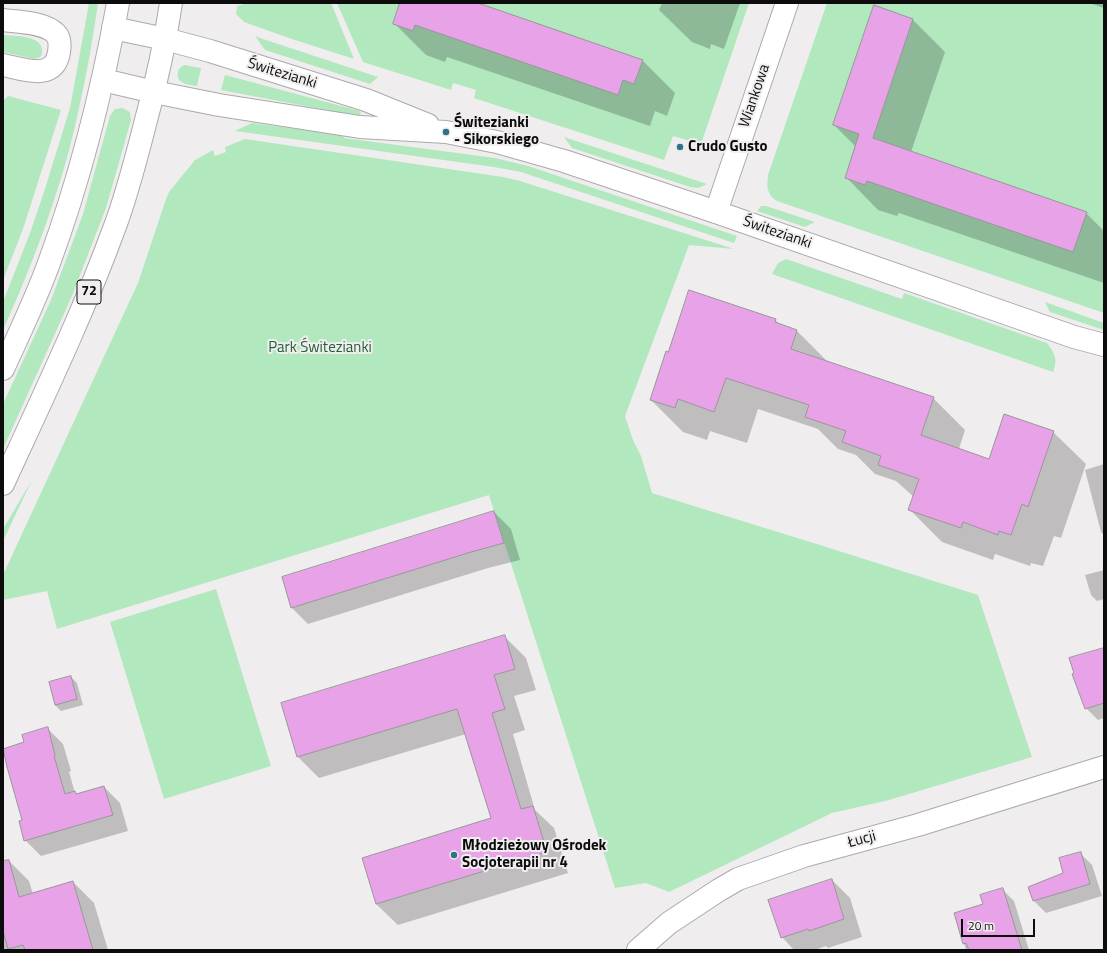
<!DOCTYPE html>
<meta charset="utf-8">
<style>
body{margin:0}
#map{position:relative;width:1107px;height:953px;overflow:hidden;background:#f0edef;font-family:"Titillium Web",sans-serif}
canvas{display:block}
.frame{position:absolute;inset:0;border:4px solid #0d0c0c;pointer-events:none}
.scale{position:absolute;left:961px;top:919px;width:74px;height:18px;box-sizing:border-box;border:2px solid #0d0c0c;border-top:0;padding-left:5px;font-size:12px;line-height:14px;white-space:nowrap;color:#0d0c0c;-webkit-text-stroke:3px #f0edef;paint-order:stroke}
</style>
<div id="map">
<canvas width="1107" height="953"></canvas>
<div class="frame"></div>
<div class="scale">20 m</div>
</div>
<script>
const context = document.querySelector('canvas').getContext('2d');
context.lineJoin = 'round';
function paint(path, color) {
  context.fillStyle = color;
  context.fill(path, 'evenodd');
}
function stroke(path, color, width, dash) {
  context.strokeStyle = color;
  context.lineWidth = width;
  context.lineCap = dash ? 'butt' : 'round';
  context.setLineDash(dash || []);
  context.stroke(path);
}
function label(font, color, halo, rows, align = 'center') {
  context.font = font + ' "Titillium Web",sans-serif';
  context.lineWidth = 4;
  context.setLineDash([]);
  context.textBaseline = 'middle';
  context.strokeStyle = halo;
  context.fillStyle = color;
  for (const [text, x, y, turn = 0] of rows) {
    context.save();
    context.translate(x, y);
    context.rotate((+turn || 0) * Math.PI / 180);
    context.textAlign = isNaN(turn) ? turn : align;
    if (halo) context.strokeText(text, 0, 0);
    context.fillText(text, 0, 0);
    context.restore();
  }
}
paint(new Path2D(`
 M 89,3 L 98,3 C 93,38 87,73 79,108 C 63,185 35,259 3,330 L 3,302 L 30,233 L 44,192 L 70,108 Z
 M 248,3 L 331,3 L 354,59 L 289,38 L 244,22 L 236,14 L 237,6 Z
 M 337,3 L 749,3 L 701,144 L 673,136 L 664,160 L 474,98 L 476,90 L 453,83 L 451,90 L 363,62 Z
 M 827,3 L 1104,3 L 1104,313 L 777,201 C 766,194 767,186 768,175 Z
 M 3,35 C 14,36 44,35 42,52 C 42,57 39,58 34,59 L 3,52 Z
 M 255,36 L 266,40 L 378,77 L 370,84 L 265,50 Z
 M 184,65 L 201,68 L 197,86 L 185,84 L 179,80 C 176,73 178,68 184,65 Z
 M 225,75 L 360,111 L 361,114 L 358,116 L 221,90 Z
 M 8,96 L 61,110 L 23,229 L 3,280 L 3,101 Z
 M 122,108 L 130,112 L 131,120 L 106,208 L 72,296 L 3,449 L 3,404 L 51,300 L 83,214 L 110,116 L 115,109 Z
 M 252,123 L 343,135 L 344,138 L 495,158 L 528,166 L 737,236 L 734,243 L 521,172 L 494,167 L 235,131 Z
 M 564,137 L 707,184 L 698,188 L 690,187 L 572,148 Z
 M 245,139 L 503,177 L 520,181 L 734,249 L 689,245 L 625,416 L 633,440 L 641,456 L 652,493 L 823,546 L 978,595 L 1032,757 L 889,800 L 832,813 L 669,892 L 646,883 L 615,888 L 489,495 L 57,629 L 47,591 L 3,600 L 3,575 L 138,283 L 166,199 L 169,192 L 195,160 L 213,150 L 215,156 L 226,152 L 225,147 Z
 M 761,206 L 766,206 L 815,222 L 805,227 L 757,211 Z
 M 786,259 L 902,299 L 904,293 L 1047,343 C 1055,354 1058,359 1053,372 L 772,274 L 778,263 Z
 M 1045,302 L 1104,323 L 1104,330 L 1050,312 Z
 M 32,480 L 3,541 L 3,529 Z
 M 216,589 L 271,766 L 164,799 L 110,622 Z`), '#b1e8be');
paint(new Path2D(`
 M 401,3 L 475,3 L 642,60 L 675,93 L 667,116 L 655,111 L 650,126 L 447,57 L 445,62 L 426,55 L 394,23 Z
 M 662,3 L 740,3 L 724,49 L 711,44 L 710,49 L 692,42 L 659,10 Z
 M 1089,3 L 1104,3 L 1104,8 Z
 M 874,6 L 913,20 L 945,52 L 911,152 L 1086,213 L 1104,231 L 1104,283 L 899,213 L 897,216 L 878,210 L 846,177 L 856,147 L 834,125 Z
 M 775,320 L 781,325 L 797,331 L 829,363 L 933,398 L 965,430 L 959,449 L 990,460 L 1053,432 L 1086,464 L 1061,538 L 1054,536 L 1043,566 L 1031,563 L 1030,566 L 995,554 L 993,560 L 942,542 L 910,510 L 914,497 L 896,481 L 875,474 L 856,455 L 838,449 L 818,429 L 758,409 L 747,443 L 710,431 L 707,440 L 683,432 L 651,400 L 669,353 Z
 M 1104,464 L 1104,535 L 1101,532 L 1085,470 Z
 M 494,512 L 511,529 L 520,560 L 488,568 L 308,624 L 291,607 Z
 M 1104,570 L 1104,599 L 1097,601 L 1091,595 L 1085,575 Z
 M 505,637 L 526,658 L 536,690 L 514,696 L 525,730 L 513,734 L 535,810 L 554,828 L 568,873 L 398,925 L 376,904 L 492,819 L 466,734 L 319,778 L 298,757 Z
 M 1104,649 L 1104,718 L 1098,720 L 1086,708 L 1075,674 Z
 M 71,677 L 77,683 L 83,705 L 61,711 L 55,705 Z
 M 47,728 L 63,744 L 71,771 L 69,772 L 75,793 L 77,794 L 104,787 L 120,803 L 128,831 L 41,856 L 25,840 L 23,821 L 26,743 Z
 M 1080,853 L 1092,865 L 1102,896 L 1046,913 L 1034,901 L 1030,887 L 1065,874 Z
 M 8,860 L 29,881 L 33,894 L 73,882 L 94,903 L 108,950 L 3,950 L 3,861 Z
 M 832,880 L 850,898 L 862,937 L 828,948 L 826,946 L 815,950 L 794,950 L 782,937 Z
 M 1002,889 L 1014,901 L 1029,950 L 966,950 L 955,913 L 984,905 Z`), '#0003');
const building = new Path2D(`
 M 400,3 L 478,3 L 643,60 L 634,84 L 623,80 L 618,95 L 415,25 L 413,31 L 393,24 Z
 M 874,5 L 913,19 L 873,138 L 1087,212 L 1073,252 L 867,181 L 865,185 L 845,178 L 859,134 L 833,125 Z
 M 689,290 L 776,319 L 775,322 L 797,330 L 791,349 L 934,397 L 921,435 L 989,459 L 1004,414 L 1054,431 L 1028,507 L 1022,504 L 1011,535 L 999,531 L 998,535 L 963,522 L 961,528 L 908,510 L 919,479 L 878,465 L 881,456 L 842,442 L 846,431 L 805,417 L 809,405 L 726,378 L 714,412 L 678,399 L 675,408 L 650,400 L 666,351 L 668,352 Z
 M 494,511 L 504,543 L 471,552 L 291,608 L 282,577 Z
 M 505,635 L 515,669 L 494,675 L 505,709 L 492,713 L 521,809 L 533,806 L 547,852 L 376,904 L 362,858 L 491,818 L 457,709 L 297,757 L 281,703 Z
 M 1104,648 L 1104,703 L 1085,709 L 1072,674 L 1074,673 L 1069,658 Z
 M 71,676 L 77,699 L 55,705 L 49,682 Z
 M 48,727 L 55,755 L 54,756 L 65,794 L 75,791 L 76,794 L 104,786 L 113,815 L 24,841 L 19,821 L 22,820 L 7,767 L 3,749 L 24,742 L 22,735 Z
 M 1081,852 L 1090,884 L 1033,901 L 1028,887 L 1063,873 L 1059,858 Z
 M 9,860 L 19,897 L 73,881 L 93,950 L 25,950 L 23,945 L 8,949 L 3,931 L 3,861 Z
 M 832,879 L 844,919 L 809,931 L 808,929 L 781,938 L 768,900 Z
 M 1003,888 L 1022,950 L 969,950 L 966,943 L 963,944 L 954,913 L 983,904 L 980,895 Z`);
paint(building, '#e8a2e7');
stroke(building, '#999699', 1);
const minor = new Path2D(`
 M 3,20 C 18,22 45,22 56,34 C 60,38 60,46 59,52 C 54,82 23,69 3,65
 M 716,212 L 787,3
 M 638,950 L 669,923 L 719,890 L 738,879 L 804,856 L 918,825 L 1104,767`);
const tertiary = new Path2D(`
 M 113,28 L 165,39 L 210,51 L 366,100 L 428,125
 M 103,80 L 154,92 L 219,105 L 360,127 L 446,132 L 497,142 L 564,161 L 716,212 L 1074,337 L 1104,345`);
const primary = new Path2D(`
 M 3,369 C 19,334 36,299 49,263 C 80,179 102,92 118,3
 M 3,484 C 42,399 82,316 114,229 C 127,195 136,159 145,124 C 156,84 165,44 171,3`);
stroke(minor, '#aca9ac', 24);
stroke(tertiary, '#aca9ac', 24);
stroke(primary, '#aca9ac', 24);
stroke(minor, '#fff', 22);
stroke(tertiary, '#fff', 22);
stroke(primary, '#fff', 22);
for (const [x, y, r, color] of [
 [446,132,4,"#327186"],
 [680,147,4,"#327186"],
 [454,855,4,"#327186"]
]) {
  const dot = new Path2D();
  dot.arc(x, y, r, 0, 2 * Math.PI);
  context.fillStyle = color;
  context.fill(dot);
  stroke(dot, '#f0edef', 1.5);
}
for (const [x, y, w] of [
 [89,292,24]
]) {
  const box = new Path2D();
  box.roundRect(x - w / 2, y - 12, w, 24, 3);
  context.fillStyle = '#f0edef';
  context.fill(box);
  stroke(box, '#0d0c0c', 1);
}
label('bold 14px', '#0d0c0c', null, [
 ["72",89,292]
]);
label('15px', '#0d0c0c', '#f0edef', [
 ["Świtezianki",282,74,17],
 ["Wiankowa",755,96,-71],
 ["Świtezianki",777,233,19],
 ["Łucji",862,840,-15]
]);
label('bold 15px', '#0d0c0c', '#f0edef', [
 ["Świtezianki",454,123],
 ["- Sikorskiego",454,140],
 ["Crudo Gusto",688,147],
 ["Młodzieżowy Ośrodek",462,846],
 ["Socjoterapii nr 4",462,863]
], 'left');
label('15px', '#215f37', '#f0edef', [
 ["Park Świtezianki",320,348]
]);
</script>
